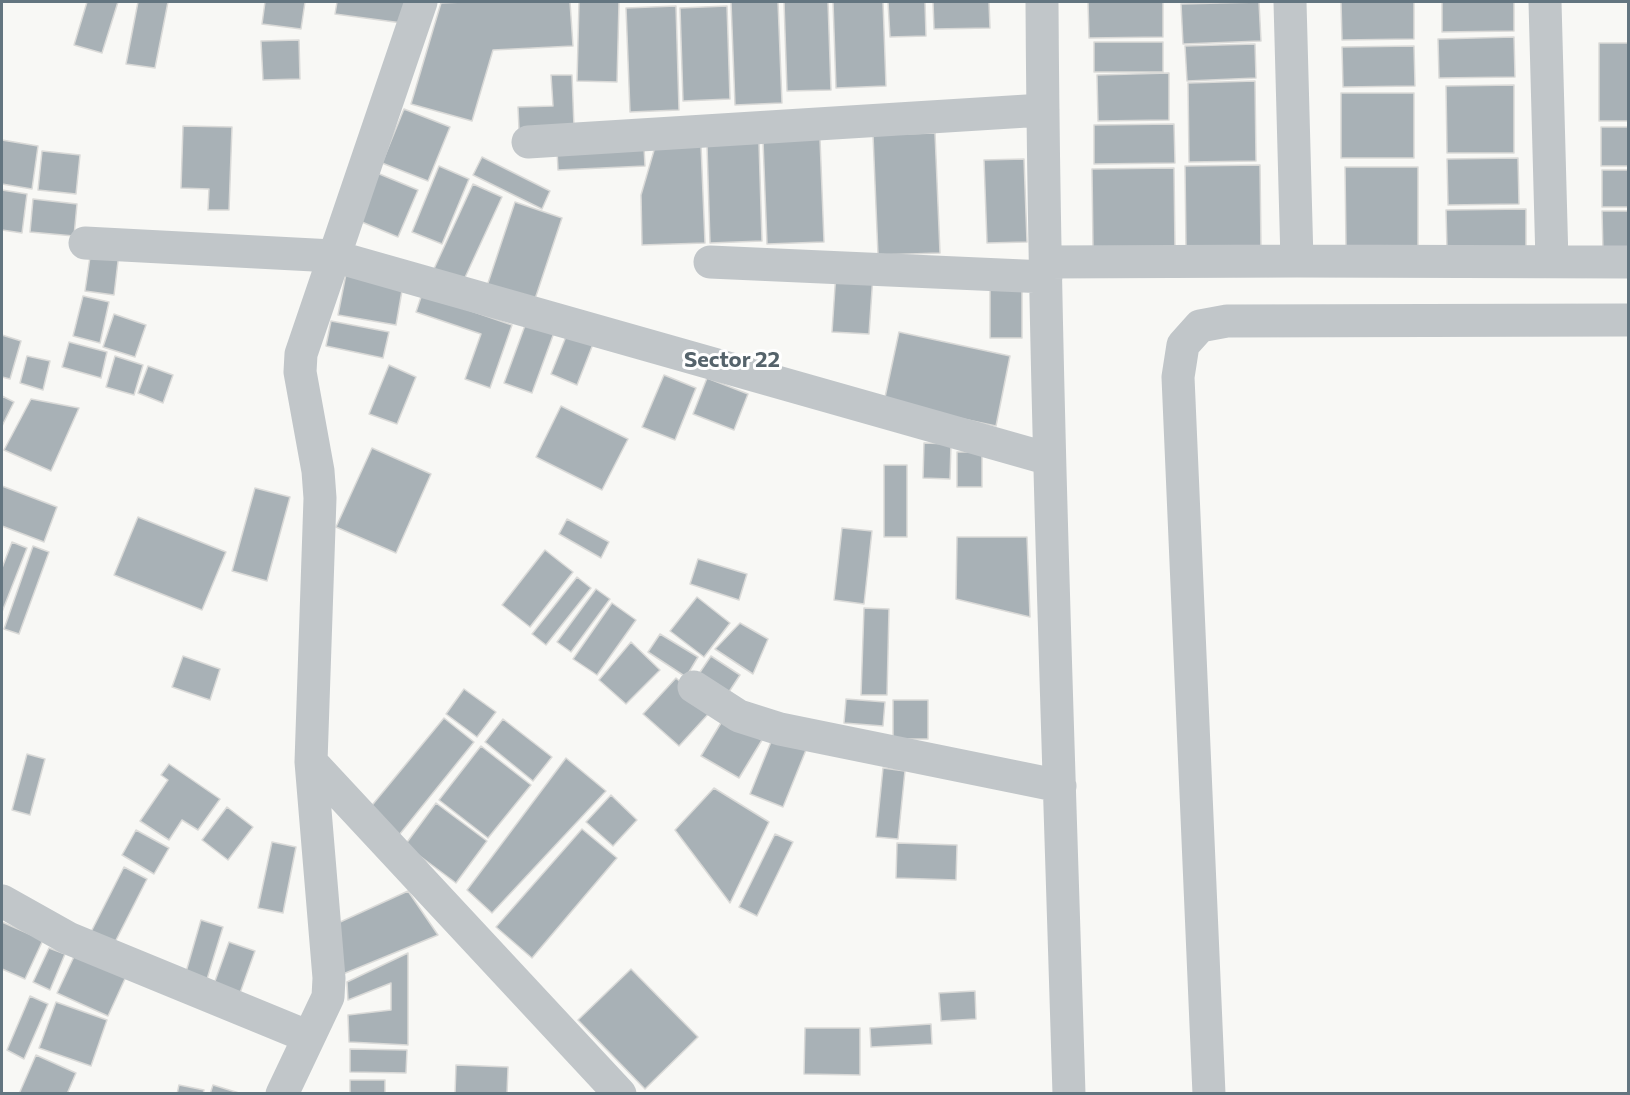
<!DOCTYPE html>
<style>
body{margin:0}
#map{position:relative;width:1630px;height:1095px;overflow:hidden;background:#f8f8f5;font-family:Commissioner,sans-serif}
canvas{display:block}
.frame{position:absolute;inset:0;border:3px solid #637580;pointer-events:none}
</style>
<div id="map">
<canvas width="1630" height="1095"></canvas>
<div class="frame"></div>
</div>
<script>
const context = document.querySelector('canvas').getContext('2d');
context.lineJoin = 'round';
function paint(path, color) {
  context.fillStyle = color;
  context.fill(path, 'evenodd');
}
function stroke(path, color, width, dash) {
  context.strokeStyle = color;
  context.lineWidth = width;
  context.lineCap = dash ? 'butt' : 'round';
  context.setLineDash(dash || []);
  context.stroke(path);
}
function label(font, color, halo, rows, align = 'center') {
  context.font = font + ' Commissioner,sans-serif';
  context.lineWidth = 6;
  context.setLineDash([]);
  context.textBaseline = 'middle';
  context.strokeStyle = halo;
  context.fillStyle = color;
  for (const [text, x, y, turn = 0] of rows) {
    context.save();
    context.translate(x, y);
    context.rotate((+turn || 0) * Math.PI / 180);
    context.textAlign = isNaN(turn) ? turn : align;
    if (halo) context.strokeText(text, 0, 0);
    context.fillText(text, 0, 0);
    context.restore();
  }
}
const building = new Path2D(`
 M 87,2 L 118,2 L 102,53 L 74,45 Z
 M 138,2 L 168,2 L 155,68 L 126,64 Z
 M 265,2 L 305,2 L 301,29 L 262,24 Z
 M 337,2 L 405,2 L 402,23 L 335,14 Z
 M 463,2 L 570,2 L 573,46 L 493,50 L 472,121 L 411,104 L 441,3 Z
 M 579,2 L 619,2 L 617,82 L 577,81 Z
 M 731,2 L 778,2 L 782,103 L 735,105 Z
 M 784,2 L 828,2 L 831,90 L 787,91 Z
 M 833,2 L 883,2 L 886,86 L 836,88 Z
 M 888,2 L 925,2 L 926,36 L 890,37 Z
 M 933,2 L 989,2 L 990,28 L 934,29 Z
 M 1088,2 L 1163,2 L 1163,37 L 1089,38 Z
 M 1259,2 L 1261,41 L 1183,44 L 1181,4 Z
 M 1341,2 L 1414,2 L 1414,39 L 1342,40 Z
 M 1442,2 L 1514,2 L 1514,31 L 1442,32 Z
 M 676,6 L 679,110 L 630,112 L 626,8 Z
 M 727,6 L 730,99 L 683,101 L 680,8 Z
 M 1514,37 L 1515,77 L 1439,78 L 1438,39 Z
 M 299,40 L 300,79 L 263,80 L 261,41 Z
 M 1094,42 L 1163,42 L 1163,72 L 1094,72 Z
 M 1599,43 L 1628,43 L 1628,121 L 1599,121 Z
 M 1255,44 L 1256,78 L 1187,81 L 1185,46 Z
 M 1414,46 L 1415,86 L 1343,87 L 1342,47 Z
 M 1169,73 L 1169,120 L 1098,121 L 1097,75 Z
 M 551,75 L 572,75 L 574,127 L 519,129 L 518,107 L 553,106 Z
 M 1255,81 L 1256,161 L 1189,162 L 1188,83 Z
 M 1514,85 L 1514,153 L 1447,153 L 1446,86 Z
 M 1341,93 L 1414,93 L 1414,158 L 1341,158 Z
 M 404,109 L 450,127 L 428,181 L 382,163 Z
 M 1174,124 L 1175,163 L 1094,164 L 1094,125 Z
 M 183,126 L 232,127 L 229,210 L 208,210 L 209,189 L 181,188 Z
 M 1601,127 L 1628,127 L 1628,166 L 1601,166 Z
 M 935,133 L 940,253 L 878,255 L 873,135 Z
 M 820,139 L 824,242 L 767,244 L 763,141 Z
 M 2,140 L 38,146 L 32,189 L 2,184 Z
 M 759,143 L 762,241 L 710,243 L 707,145 Z
 M 701,145 L 705,243 L 642,245 L 641,195 L 655,147 Z
 M 644,147 L 645,166 L 558,170 L 557,150 Z
 M 42,151 L 80,155 L 76,194 L 38,190 Z
 M 482,157 L 550,191 L 542,209 L 473,175 Z
 M 1518,158 L 1519,204 L 1448,205 L 1447,159 Z
 M 1024,159 L 1027,242 L 987,243 L 984,160 Z
 M 1260,165 L 1261,248 L 1186,249 L 1185,166 Z
 M 439,166 L 469,179 L 442,244 L 412,232 Z
 M 1345,167 L 1418,167 L 1418,248 L 1346,248 Z
 M 1174,168 L 1175,249 L 1093,250 L 1092,169 Z
 M 1602,170 L 1628,170 L 1628,207 L 1602,207 Z
 M 377,173 L 418,190 L 398,237 L 357,220 Z
 M 473,184 L 502,197 L 462,284 L 433,271 Z
 M 2,190 L 27,194 L 22,233 L 2,230 Z
 M 33,199 L 77,204 L 74,236 L 30,232 Z
 M 515,202 L 562,218 L 534,302 L 487,286 Z
 M 1526,209 L 1526,249 L 1447,250 L 1446,210 Z
 M 1602,211 L 1628,211 L 1628,253 L 1603,253 Z
 M 91,250 L 119,253 L 114,295 L 85,291 Z
 M 836,272 L 873,275 L 869,334 L 832,332 Z
 M 346,274 L 403,285 L 396,325 L 338,315 Z
 M 990,283 L 1022,283 L 1022,338 L 990,338 Z
 M 422,294 L 512,325 L 490,388 L 465,379 L 481,334 L 416,312 Z
 M 83,296 L 109,302 L 100,343 L 73,336 Z
 M 114,314 L 146,325 L 135,357 L 103,347 Z
 M 527,320 L 555,330 L 532,393 L 504,383 Z
 M 331,321 L 389,332 L 383,358 L 326,346 Z
 M 569,329 L 595,339 L 577,385 L 551,374 Z
 M 899,332 L 1010,356 L 996,426 L 884,402 Z
 M 2,335 L 21,341 L 10,379 L 2,377 Z
 M 69,342 L 107,352 L 101,378 L 62,367 Z
 M 27,356 L 50,361 L 43,390 L 20,383 Z
 M 115,356 L 143,365 L 134,395 L 106,387 Z
 M 389,365 L 416,377 L 397,424 L 369,414 Z
 M 148,366 L 173,375 L 163,403 L 138,393 Z
 M 664,375 L 696,388 L 675,440 L 642,427 Z
 M 707,378 L 748,394 L 734,430 L 693,414 Z
 M 2,396 L 14,402 L 2,426 Z
 M 31,399 L 79,408 L 51,471 L 4,450 Z
 M 561,406 L 628,439 L 602,490 L 536,457 Z
 M 924,443 L 951,444 L 950,479 L 923,478 Z
 M 372,448 L 431,474 L 396,553 L 336,527 Z
 M 957,452 L 982,452 L 982,487 L 957,487 Z
 M 884,465 L 907,465 L 907,537 L 884,537 Z
 M 2,486 L 57,507 L 44,542 L 2,526 Z
 M 255,488 L 290,497 L 267,581 L 232,571 Z
 M 138,517 L 226,552 L 202,610 L 114,575 Z
 M 567,519 L 609,542 L 601,558 L 559,534 Z
 M 842,528 L 872,531 L 864,604 L 834,600 Z
 M 957,537 L 1027,537 L 1030,617 L 956,599 Z
 M 12,542 L 27,548 L 2,612 L 2,568 Z
 M 33,546 L 49,552 L 19,634 L 4,629 Z
 M 545,550 L 573,572 L 530,627 L 502,605 Z
 M 698,559 L 747,574 L 739,600 L 690,584 Z
 M 577,577 L 591,588 L 546,645 L 532,634 Z
 M 596,589 L 610,599 L 571,652 L 557,642 Z
 M 697,597 L 730,623 L 704,657 L 670,631 Z
 M 612,603 L 636,620 L 597,675 L 573,659 Z
 M 864,608 L 889,609 L 887,695 L 861,695 Z
 M 740,623 L 768,639 L 753,674 L 715,649 Z
 M 660,634 L 698,657 L 686,677 L 648,652 Z
 M 631,642 L 660,670 L 626,704 L 599,680 Z
 M 183,656 L 220,669 L 210,700 L 172,687 Z
 M 711,656 L 740,675 L 723,701 L 694,681 Z
 M 676,678 L 712,710 L 679,746 L 643,714 Z
 M 464,689 L 496,712 L 477,737 L 446,714 Z
 M 846,699 L 885,702 L 883,726 L 844,723 Z
 M 893,700 L 928,700 L 928,739 L 893,739 Z
 M 444,718 L 474,742 L 395,840 L 364,815 Z
 M 724,718 L 762,740 L 739,778 L 701,756 Z
 M 503,719 L 552,757 L 533,781 L 485,742 Z
 M 773,737 L 806,750 L 783,807 L 750,794 Z
 M 481,746 L 531,785 L 488,838 L 439,800 Z
 M 27,754 L 45,759 L 30,815 L 12,810 Z
 M 566,758 L 606,791 L 492,913 L 467,890 Z
 M 169,764 L 220,799 L 198,830 L 182,820 L 169,840 L 140,821 L 168,780 L 161,775 Z
 M 883,768 L 905,771 L 898,839 L 876,837 Z
 M 714,788 L 769,822 L 730,903 L 675,830 Z
 M 611,795 L 637,820 L 613,846 L 586,822 Z
 M 436,803 L 487,841 L 456,883 L 405,845 Z
 M 227,807 L 253,827 L 228,860 L 202,840 Z
 M 582,829 L 617,858 L 532,958 L 496,927 Z
 M 136,830 L 169,848 L 154,874 L 122,855 Z
 M 775,834 L 793,842 L 757,916 L 739,907 Z
 M 272,842 L 296,847 L 283,913 L 258,908 Z
 M 897,843 L 957,845 L 956,880 L 896,878 Z
 M 124,867 L 147,879 L 113,946 L 90,934 Z
 M 408,891 L 438,935 L 343,974 L 338,923 Z
 M 201,920 L 223,927 L 207,979 L 186,972 Z
 M 2,922 L 43,940 L 25,979 L 2,969 Z
 M 229,942 L 255,951 L 240,993 L 214,984 Z
 M 49,948 L 65,954 L 50,990 L 33,982 Z
 M 78,948 L 129,970 L 108,1016 L 57,993 Z
 M 408,953 L 408,1045 L 349,1042 L 348,1015 L 391,1010 L 391,983 L 348,1000 L 347,982 Z
 M 631,969 L 698,1037 L 645,1089 L 578,1020 Z
 M 975,991 L 976,1019 L 941,1021 L 939,993 Z
 M 30,996 L 48,1004 L 24,1059 L 7,1050 Z
 M 56,1002 L 107,1020 L 91,1066 L 39,1048 Z
 M 931,1024 L 932,1044 L 871,1047 L 870,1028 Z
 M 805,1028 L 860,1028 L 860,1075 L 804,1074 Z
 M 350,1049 L 407,1050 L 406,1073 L 350,1072 Z
 M 36,1055 L 76,1073 L 67,1094 L 19,1094 Z
 M 456,1065 L 508,1067 L 507,1094 L 455,1094 Z
 M 350,1080 L 385,1080 L 385,1094 L 350,1094 Z
 M 179,1085 L 204,1090 L 203,1094 L 177,1094 Z
 M 213,1085 L 239,1093 L 239,1094 L 210,1094 Z`);
paint(building, '#a8b1b6');
stroke(building, '#dadad8', 1.5);
stroke(new Path2D(`
 M 1042,2 C 1044,366 1058,730 1069,1094
 M 1290,2 L 1297,261
 M 1545,2 L 1552,262
 M 528,142 L 1043,110
 M 85,243 L 333,256 L 1049,459
 M 710,262 L 1046,277
 M 1046,262 L 1297,261 L 1628,262
 M 694,687 L 739,716 L 780,729 L 1060,786
 M 311,762 L 620,1094
 M 2,901 L 68,938 L 309,1037
 M 282,1094 L 328,997 L 329,978 L 311,762 L 320,498 L 318,471 L 300,372 L 301,354 L 421,2
 M 1209,1094 L 1178,377 L 1183,345 L 1200,326 L 1227,321 L 1628,320`), '#c1c6c9', 33);
label('bold 22px', '#55636b', '#fff', [
 ["Sector 22",732,360]
]);
</script>
